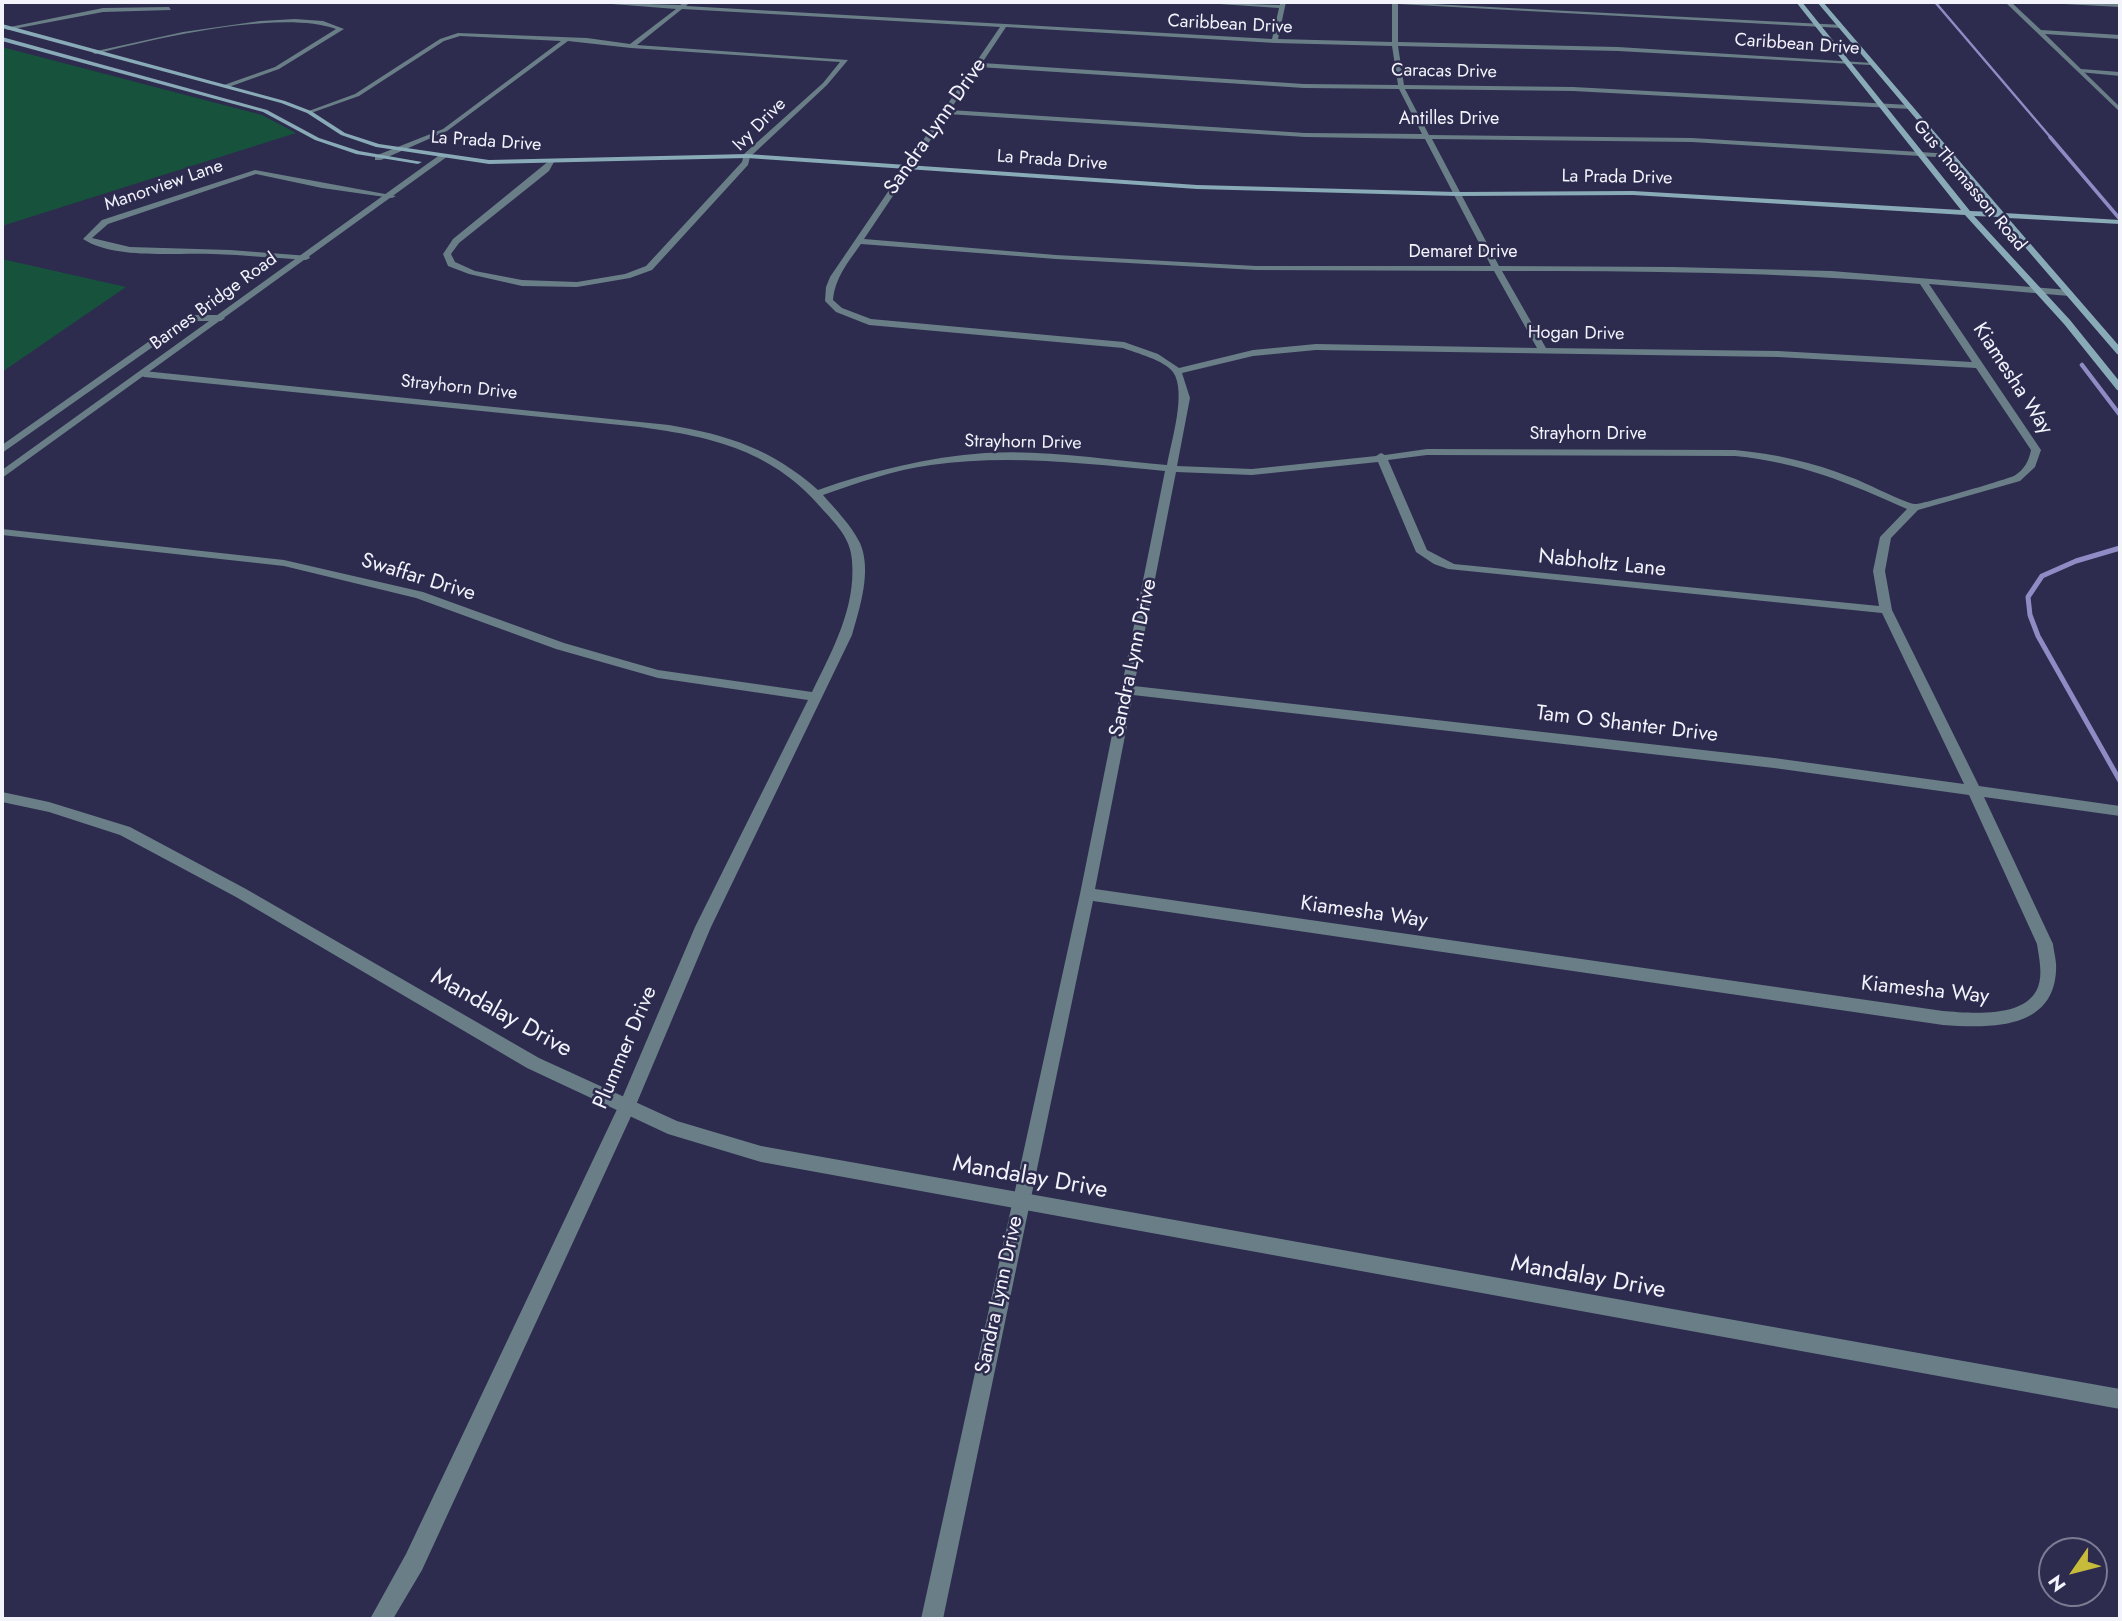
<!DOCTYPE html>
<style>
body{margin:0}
#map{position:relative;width:2122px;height:1621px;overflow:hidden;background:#2d2b4e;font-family:Jost,sans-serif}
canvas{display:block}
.frame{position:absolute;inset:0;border:4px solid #f3f3fc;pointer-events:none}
.north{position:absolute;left:2038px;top:1537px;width:70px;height:70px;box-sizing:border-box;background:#2d2b4e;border:2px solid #7c7b94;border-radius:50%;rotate:235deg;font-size:19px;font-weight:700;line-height:28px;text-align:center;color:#f3f3fc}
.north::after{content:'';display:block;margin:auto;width:24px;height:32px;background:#c7bb3c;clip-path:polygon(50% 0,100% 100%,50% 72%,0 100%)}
</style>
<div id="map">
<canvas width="2122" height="1621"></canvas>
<div class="frame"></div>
<div class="north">N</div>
</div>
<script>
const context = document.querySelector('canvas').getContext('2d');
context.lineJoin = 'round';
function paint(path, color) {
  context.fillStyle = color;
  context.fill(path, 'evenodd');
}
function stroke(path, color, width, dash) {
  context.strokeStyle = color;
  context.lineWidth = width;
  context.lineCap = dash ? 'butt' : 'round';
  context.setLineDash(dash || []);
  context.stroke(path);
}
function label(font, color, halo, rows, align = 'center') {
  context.font = font + ' Jost,sans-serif';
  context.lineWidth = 5;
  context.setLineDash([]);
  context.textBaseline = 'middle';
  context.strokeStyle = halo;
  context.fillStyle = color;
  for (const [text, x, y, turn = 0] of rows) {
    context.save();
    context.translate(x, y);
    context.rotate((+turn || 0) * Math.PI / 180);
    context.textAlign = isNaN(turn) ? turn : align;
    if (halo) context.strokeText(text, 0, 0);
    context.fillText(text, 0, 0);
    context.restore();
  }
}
paint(new Path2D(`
 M 2,47 L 262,115 L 296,133 L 2,226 Z
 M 2,259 L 126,287 L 2,372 Z`), '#17523c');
stroke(new Path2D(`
 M 1935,2 L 2052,139`), '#8f8cc5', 2.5);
stroke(new Path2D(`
 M 2050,137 L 2119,218`), '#8f8cc5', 3.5);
stroke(new Path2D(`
 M 2082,365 L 2120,415`), '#8f8cc5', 4.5);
stroke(new Path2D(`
 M 2120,548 L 2076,561 L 2042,576 L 2028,597 L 2030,615 L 2038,636 L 2120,781`), '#8f8cc5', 5);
paint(new Path2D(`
 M 586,2 L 680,5 L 685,2 L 688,4 L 686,6 L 1272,39 L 1279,8 L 1189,2 L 1280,5 L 1280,2 L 1286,2 L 1278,39 L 1392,42 L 1392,2 L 1843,25 L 1841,28 L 1398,4 L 1398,42 L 1618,47 L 1873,63 L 1870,65 L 1618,51 L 1398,46 L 1404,85 L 1573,87 L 1910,105 L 1913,107 L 1910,109 L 1573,91 L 1405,89 L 1429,135 L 1692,138 L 1952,154 L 1956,156 L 1952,158 L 1692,142 L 1432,139 L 1499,266 L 1673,267 L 1831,271 L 2069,290 L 2073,293 L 2069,296 L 1929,284 L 2041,450 L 2035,467 L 2020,481 L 1918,510 L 1891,538 L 1885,571 L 1892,610 L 1979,786 L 2120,806 L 2120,816 L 1984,797 L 2053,944 C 2054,953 2057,962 2056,971 C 2053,1031 1987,1028 1943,1025 L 1093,901 L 943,1619 L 921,1619 L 1080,894 L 1165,471 C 1087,464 1009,454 931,465 C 894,470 857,483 823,495 C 836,510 851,525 860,543 C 872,571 860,607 852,635 L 711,927 L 633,1112 L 422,1570 L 393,1619 L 370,1619 L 406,1554 L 620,1103 L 695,927 L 808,700 L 658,678 L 556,649 L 416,598 L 284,566 L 2,535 L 2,529 L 284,560 L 423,592 L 564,643 L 658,670 L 812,692 C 832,651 856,608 852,561 C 851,540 838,526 824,511 C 774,451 714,437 640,427 L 144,377 L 139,374 L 144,371 L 669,425 C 728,435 772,449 818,490 C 872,471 927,457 985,453 C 1045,449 1107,460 1167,465 C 1171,442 1187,392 1173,372 C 1164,360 1136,353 1123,348 L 869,325 L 836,312 L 825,301 L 826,287 L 830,277 L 1000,27 L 682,9 L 637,45 L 848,60 L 827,85 L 750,157 L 748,165 L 652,270 L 630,278 L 577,287 L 522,286 L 469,274 L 448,266 L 443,254 L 453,239 L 550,160 L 554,162 L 549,171 L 459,243 L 451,254 L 455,262 L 475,271 L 522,280 L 577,282 L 625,274 L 646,266 L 742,162 L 744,154 L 823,83 L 840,62 L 631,48 L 568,41 L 447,131 L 381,160 L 375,160 L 375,156 L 443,129 L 561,41 L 460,36 L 444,41 L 359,96 L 311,113 L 306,112 L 355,94 L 440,39 L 458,33 L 587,38 L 630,44 L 676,9 ZM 1006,27 L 1275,43 L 1392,46 L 1398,85 L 1304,84 L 982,63 ZM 979,67 L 1304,88 L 1399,89 L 1422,134 L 1305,133 L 950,110 ZM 948,114 L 1305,137 L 1425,139 L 1491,266 L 1256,266 L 1056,255 L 864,239 ZM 861,244 L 1056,259 L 1256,270 L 1494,271 L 1537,348 L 1316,344 L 1253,350 L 1179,368 L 1158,354 L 1124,342 L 871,319 L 842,308 L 833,300 C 835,278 848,262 861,244 ZM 1502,271 C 1642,271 1781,272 1920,284 L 1972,362 L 1778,351 L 1546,348 ZM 1316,350 L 1778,357 L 1976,368 L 2031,450 C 2029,461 2024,470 2014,476 C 2007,479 1921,505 1915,504 C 1906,504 1863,481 1850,477 C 1813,462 1775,454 1735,450 L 1427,449 L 1385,455 L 1381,453 L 1376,456 L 1252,469 L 1177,466 L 1190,398 L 1182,373 L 1253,356 ZM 1427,455 L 1735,456 C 1799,462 1849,483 1907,509 L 1880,537 L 1873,571 L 1879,606 L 1454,564 L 1427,550 L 1388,460 ZM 1378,462 L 1416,552 L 1434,564 L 1448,569 L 1882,613 L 1964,784 L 1774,758 L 1134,686 L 1176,472 L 1252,475 ZM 1133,695 L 1774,768 L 1969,795 L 2037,944 C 2039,958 2043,974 2038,987 C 2026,1019 1970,1013 1943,1011 L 1095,889 Z
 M 2061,2 L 2120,3 L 2120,7 L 2064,4 Z
 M 169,7 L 171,10 L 103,12 L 8,30 L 5,28 L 103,8 Z
 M 295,19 L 323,21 L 344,29 L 279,69 L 226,88 L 224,85 L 275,67 L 336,29 C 279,9 155,39 95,54 L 92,52 L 183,32 L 260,21 Z
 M 2081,69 L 2120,72 L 2120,76 L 2079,72 Z
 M 255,170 L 396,196 L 392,198 L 322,188 L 256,174 L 108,224 L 92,238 L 130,247 L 230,250 L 309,256 L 310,258 L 306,260 C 275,258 244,255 213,254 C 175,252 115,260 83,239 L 102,220 Z
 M 195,315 L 221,315 L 225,318 L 221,321 L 196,321 L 181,327 L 2,453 L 2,445 L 175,323 Z`), '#697e86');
paint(new Path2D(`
 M 2005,2 L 2011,2 L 2041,30 L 2120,35 L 2120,39 L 2045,34 L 2120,107 L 2120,112 Z
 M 441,154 L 448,156 L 2,478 L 2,470 Z
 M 2,792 L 49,802 L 130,827 L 246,889 L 539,1058 L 677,1121 L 761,1146 L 2120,1389 L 2120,1409 L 761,1162 L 668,1134 L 527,1068 L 236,897 L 120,835 L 49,812 L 2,802 Z`), '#697e86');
paint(new Path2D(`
 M 1796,2 L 1802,2 L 1970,211 L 1995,212 L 1817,2 L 1823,2 L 2004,213 L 2120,220 L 2120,224 L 2008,218 L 2120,347 L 2120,355 L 2117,354 L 1999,217 L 1974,216 L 2070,320 L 2120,382 L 2120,391 L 2117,390 L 2064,324 L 1965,215 L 1633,195 L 1457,196 L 1197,189 L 747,158 L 489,164 L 376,147 L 341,135 L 307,113 L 281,103 L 2,28 L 2,24 L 285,101 L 311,111 L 345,133 L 379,144 L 489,160 L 747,154 L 1197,185 L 1457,192 L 1633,191 L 1961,210 Z
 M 2,37 L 267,110 L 319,138 L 359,151 L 422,162 L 418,164 L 356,154 L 315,140 L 263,112 L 2,41 Z`), '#89aab7');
label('18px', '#f3f3fc', '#2d2b4e', [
 ["Caribbean Drive",1230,25,3],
 ["Caribbean Drive",1797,45,4],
 ["Caracas Drive",1444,72,1],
 ["Antilles Drive",1449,120],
 ["Ivy Drive",760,125,-45],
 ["La Prada Drive",486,142,4],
 ["La Prada Drive",1052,161,4],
 ["La Prada Drive",1617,178,1],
 ["Manorview Lane",164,186,-19],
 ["Gus Thomasson Road",1969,186,50],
 ["Demaret Drive",1463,253],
 ["Barnes Bridge Road",214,302,-36],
 ["Hogan Drive",1576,334,1],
 ["Strayhorn Drive",459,388,6],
 ["Strayhorn Drive",1588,435],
 ["Strayhorn Drive",1023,443,1]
]);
label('21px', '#f3f3fc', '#2d2b4e', [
 ["Sandra Lynn Drive",936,127,-55],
 ["Kiamesha Way",2012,379,57],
 ["Nabholtz Lane",1602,564,6],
 ["Swaffar Drive",418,578,17],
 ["Sandra Lynn Drive",1134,658,-78],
 ["Tam O Shanter Drive",1627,725,7],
 ["Kiamesha Way",1364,913,8],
 ["Kiamesha Way",1925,991,6],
 ["Plummer Drive",626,1048,-67],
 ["Sandra Lynn Drive",1000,1295,-78]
]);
label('24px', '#f3f3fc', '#2d2b4e', [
 ["Mandalay Drive",501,1014,29],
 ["Mandalay Drive",1030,1178,10],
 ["Mandalay Drive",1588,1278,10]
]);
</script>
